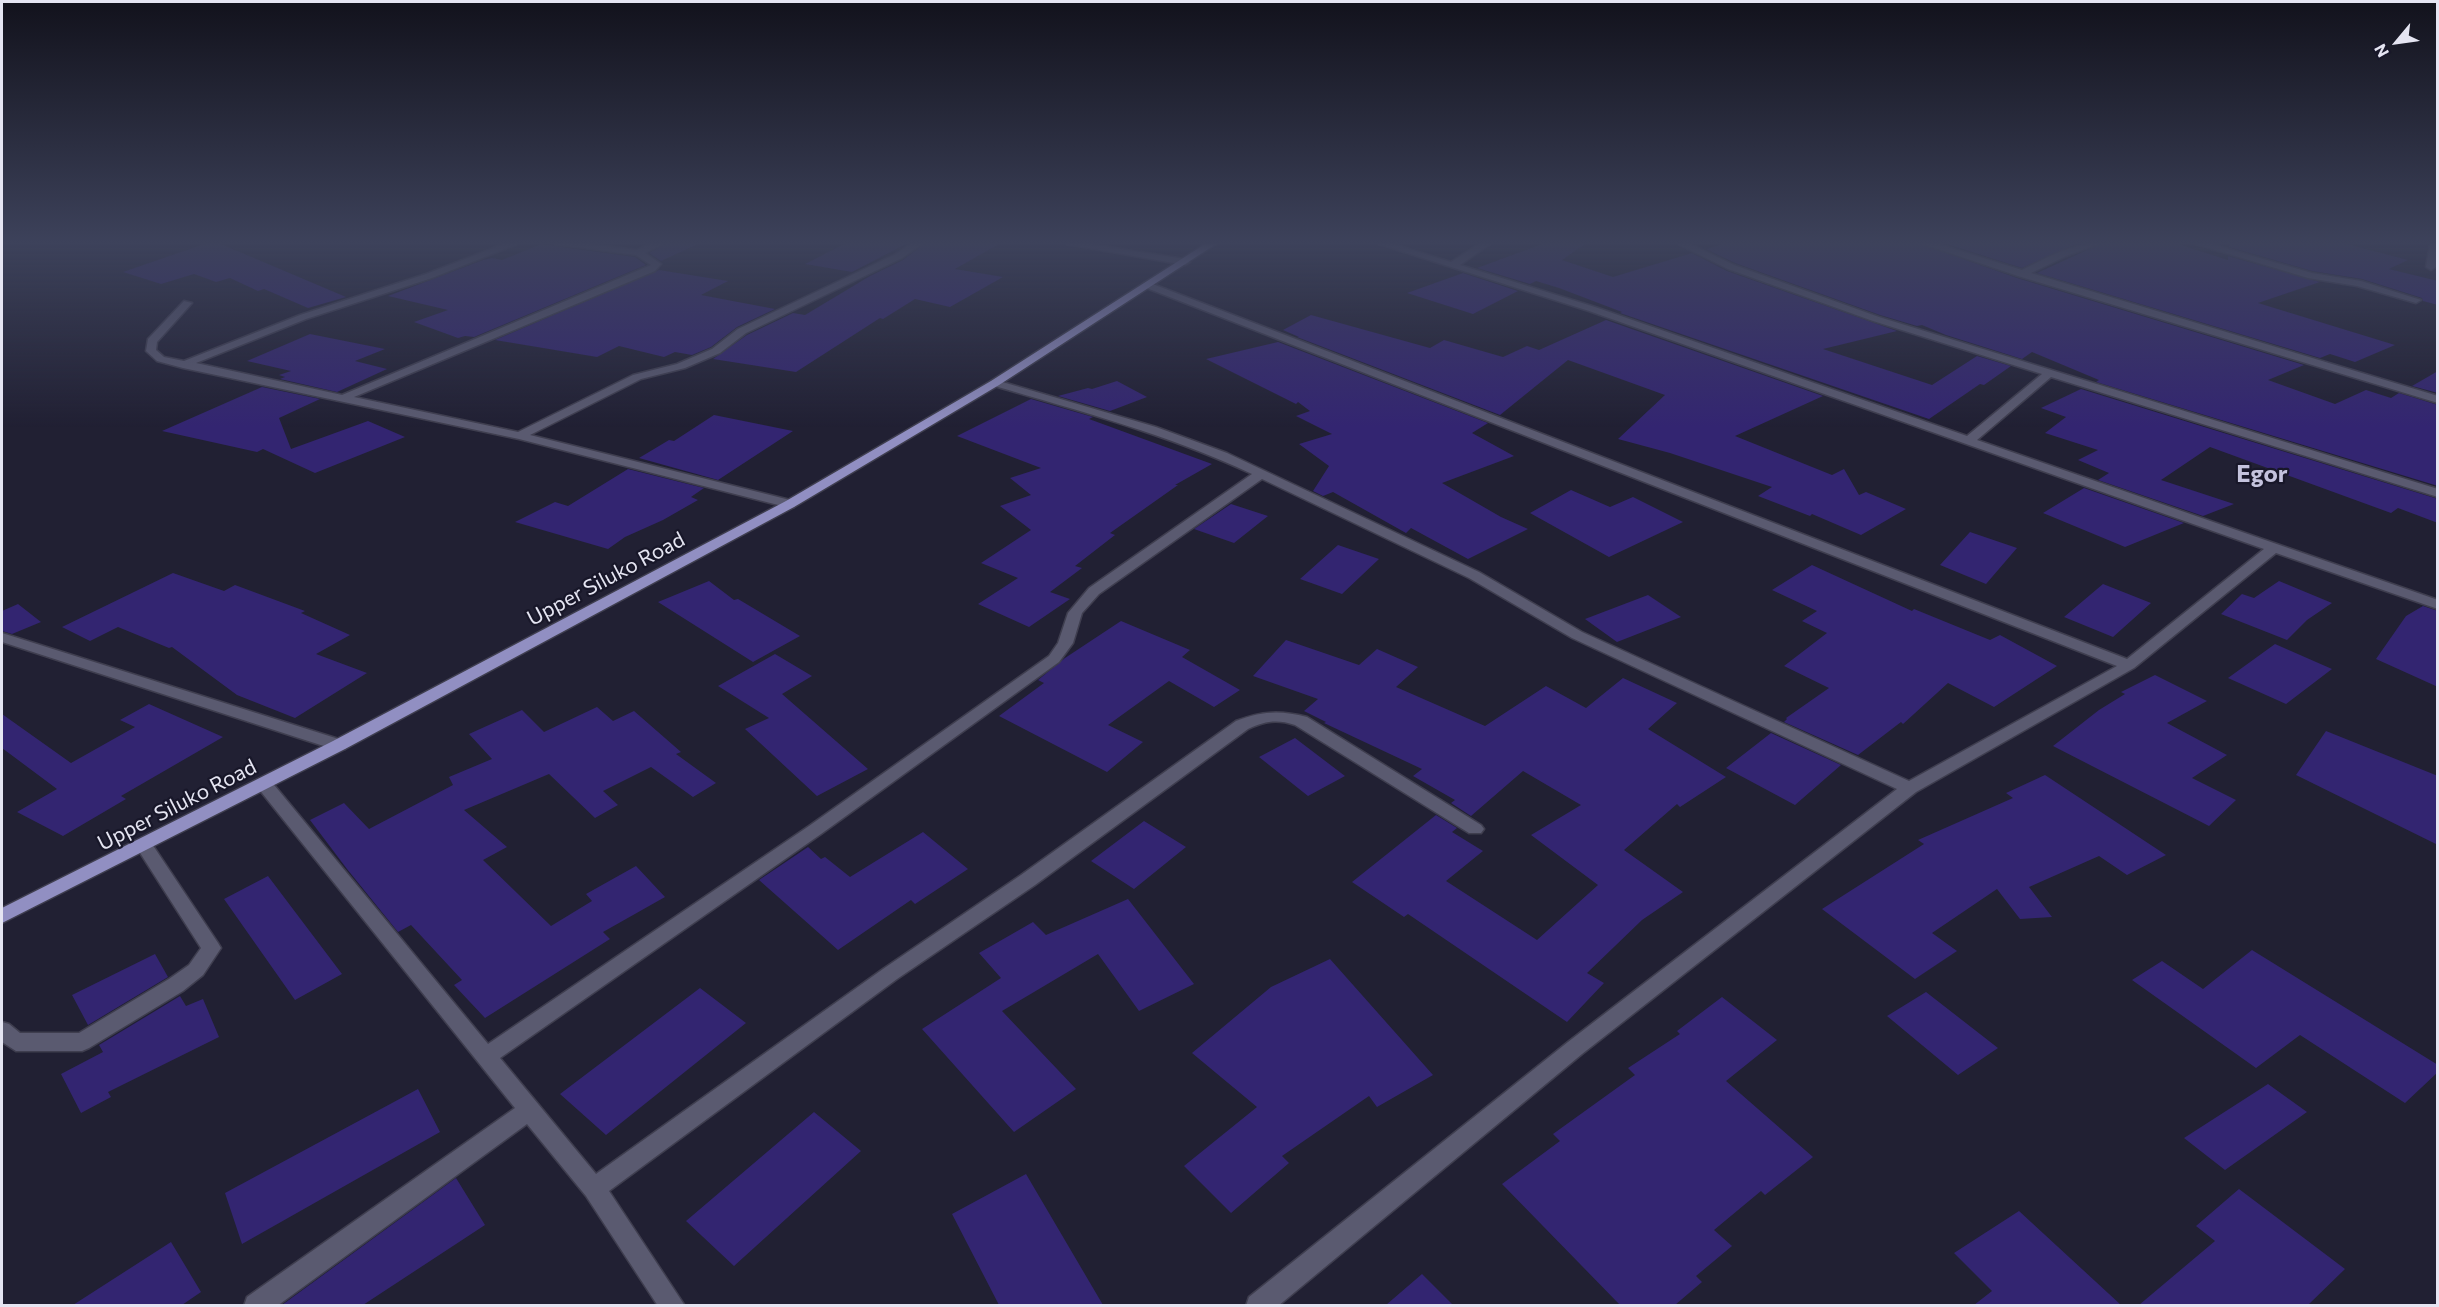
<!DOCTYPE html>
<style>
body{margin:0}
#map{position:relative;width:2439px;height:1307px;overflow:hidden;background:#212033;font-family:Commissioner,sans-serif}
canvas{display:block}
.frame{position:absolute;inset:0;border:3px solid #e5e5f2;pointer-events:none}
.north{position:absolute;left:2367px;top:12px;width:60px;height:60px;-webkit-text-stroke:4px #181729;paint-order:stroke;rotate:241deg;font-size:16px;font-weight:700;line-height:24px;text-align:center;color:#e5e5f2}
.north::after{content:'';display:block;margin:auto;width:21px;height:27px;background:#e5e5f2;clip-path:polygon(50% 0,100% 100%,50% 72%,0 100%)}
</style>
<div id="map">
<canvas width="2439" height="1307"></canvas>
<div class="frame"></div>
<div class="north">N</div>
</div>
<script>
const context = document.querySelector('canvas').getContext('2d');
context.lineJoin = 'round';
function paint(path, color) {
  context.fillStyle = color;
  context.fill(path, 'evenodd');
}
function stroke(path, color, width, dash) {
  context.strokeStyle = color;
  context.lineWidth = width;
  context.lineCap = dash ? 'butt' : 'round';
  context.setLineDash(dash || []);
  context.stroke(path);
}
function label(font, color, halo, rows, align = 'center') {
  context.font = font + ' Commissioner,sans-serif';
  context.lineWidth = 4.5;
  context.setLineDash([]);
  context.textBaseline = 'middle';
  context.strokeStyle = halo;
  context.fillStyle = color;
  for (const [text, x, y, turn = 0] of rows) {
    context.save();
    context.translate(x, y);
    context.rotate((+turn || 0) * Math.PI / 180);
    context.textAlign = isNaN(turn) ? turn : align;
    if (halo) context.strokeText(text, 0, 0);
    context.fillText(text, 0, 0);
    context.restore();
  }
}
paint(new Path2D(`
 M 204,244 L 221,244 L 346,297 L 308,308 L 264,289 L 258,291 L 230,278 L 216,282 L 194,274 L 161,284 L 123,272 Z
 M 541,244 L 635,257 L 646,265 L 474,337 L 465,336 L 458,338 L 414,322 L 448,310 L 388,296 L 483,260 L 492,258 L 502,260 Z
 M 665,244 L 698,244 L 661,261 L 649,253 Z
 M 844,244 L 906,244 L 852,272 L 805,264 Z
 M 924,244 L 999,244 L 955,269 L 1003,277 L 950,307 L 915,299 L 883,319 L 880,318 L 796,372 L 713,359 L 747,335 L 793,313 L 805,315 L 870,276 L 903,260 Z
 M 1542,244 L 1585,244 L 1562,260 L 1613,277 L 1692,253 L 1727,271 L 1897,331 L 1823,349 L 1932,385 L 1977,356 L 2011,366 L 1984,385 L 1980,384 L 1929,419 L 1620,313 L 1622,312 L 1559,288 L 1536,281 L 1530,284 L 1477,268 Z
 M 1723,244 L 1921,244 L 2017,278 L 2304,365 L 2268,380 L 2335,404 L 2366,390 L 2391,398 L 2399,393 L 2438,405 L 2438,486 L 2096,382 L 2099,380 L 2032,352 L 2022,359 L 1946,335 L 1922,325 L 1917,326 L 1880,315 L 1735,263 L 1706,249 Z
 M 1947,244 L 2076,244 L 2022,268 Z
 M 2100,244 L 2178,244 L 2228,260 L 2228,256 L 2320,282 L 2258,303 L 2395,345 L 2355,362 L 2330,354 L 2320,358 L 2037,273 Z
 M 2229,244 L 2347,244 L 2408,260 L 2389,269 L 2438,281 L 2438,305 L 2423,301 L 2422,298 L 2362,279 L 2312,271 L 2229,247 Z
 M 659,270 L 728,281 L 701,295 L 775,309 L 737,327 L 711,347 L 692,355 L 675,352 L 664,357 L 619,346 L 597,357 L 495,340 Z
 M 1463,273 L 1518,291 L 1473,314 L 1407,293 Z
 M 1311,315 L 1430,348 L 1444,340 L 1503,357 L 1527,346 L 1539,350 L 1606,320 L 1823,396 L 1735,436 L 1832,475 L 1844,469 L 1859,495 L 1866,492 L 1906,509 L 1861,535 L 1812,514 L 1810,516 L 1758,496 L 1772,487 L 1670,453 L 1618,439 L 1665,395 L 1568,360 L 1500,415 L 1297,337 L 1299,337 L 1283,330 Z
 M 310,334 L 385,349 L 355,361 L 387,369 L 337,392 L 280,379 L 285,377 L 279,375 L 291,371 L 247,361 Z
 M 1278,342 L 1488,423 L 1472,433 L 1514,456 L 1442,483 L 1501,517 L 1528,529 L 1468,559 L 1411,528 L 1406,533 L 1333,492 L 1323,496 L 1313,491 L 1329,466 L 1299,444 L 1332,434 L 1296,416 L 1310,411 L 1298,402 L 1296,404 L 1206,359 Z
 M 2438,371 L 2438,393 L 2412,386 Z
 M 1117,381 L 1147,397 L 1110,411 L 1058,396 L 1088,388 L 1092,389 Z
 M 262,387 L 320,399 L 279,418 L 291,449 L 368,421 L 405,437 L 315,473 L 263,449 L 257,452 L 162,431 Z
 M 2081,389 L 2438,499 L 2438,523 L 2398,508 L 2391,513 L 2210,447 L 2161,480 L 2234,504 L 2203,516 L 2098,480 L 2109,473 L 2078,460 L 2098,450 L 2045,433 L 2066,417 L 2041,408 Z
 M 1031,399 L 1093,417 L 1089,419 L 1212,464 L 1175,485 L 1178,485 L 1110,533 L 1115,535 L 1075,566 L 1082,568 L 1050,592 L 1070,599 L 1029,627 L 978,604 L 1018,578 L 981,563 L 1031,530 L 1000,506 L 1031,495 L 1010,478 L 1041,468 L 957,436 Z
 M 714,415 L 793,431 L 718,480 L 639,458 L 669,440 L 674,441 Z
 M 628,469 L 704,488 L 691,497 L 698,500 L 663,520 L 625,537 L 608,549 L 515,522 L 555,502 L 568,506 Z
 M 2084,488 L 2184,523 L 2125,547 L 2043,513 Z
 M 1571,490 L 1610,507 L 1633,497 L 1683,522 L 1609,557 L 1530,513 Z
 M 1231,504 L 1268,516 L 1234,543 L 1194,529 Z
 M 1970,532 L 2017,548 L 1986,584 L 1940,565 Z
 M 1338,545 L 1379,559 L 1342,594 L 1300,579 Z
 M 1812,565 L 1912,611 L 1914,609 L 1990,640 L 2000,635 L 2057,666 L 1994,707 L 1948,683 L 1903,724 L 1901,722 L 1858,755 L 1784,722 L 1787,719 L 1786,718 L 1829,688 L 1784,666 L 1827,633 L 1802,621 L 1817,611 L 1772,590 Z
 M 173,573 L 224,591 L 235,585 L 305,611 L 301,613 L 350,635 L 316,654 L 367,673 L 295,718 L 237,695 L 172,647 L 169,648 L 118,627 L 90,641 L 62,627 Z
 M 709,581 L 734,600 L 738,599 L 800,636 L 753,662 L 658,602 Z
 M 2279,581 L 2332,603 L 2307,620 L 2287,640 L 2221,614 L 2242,594 L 2254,598 Z
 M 2103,584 L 2151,603 L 2113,637 L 2064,617 Z
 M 1648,595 L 1681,617 L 1617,642 L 1585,619 Z
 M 18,604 L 41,622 L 12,634 L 2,631 L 2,611 Z
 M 2423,606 L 2438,611 L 2438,687 L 2376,659 L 2406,616 Z
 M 1121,621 L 1190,650 L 1182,657 L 1240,690 L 1214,707 L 1169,681 L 1108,725 L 1143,742 L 1107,772 L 999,716 L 1044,683 L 1038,680 L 1065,658 Z
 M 1286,640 L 1359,665 L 1377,649 L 1418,667 L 1396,687 L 1485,726 L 1546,686 L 1586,708 L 1623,678 L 1677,703 L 1648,729 L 1726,777 L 1680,807 L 1677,804 L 1624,850 L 1683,892 L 1642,920 L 1587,973 L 1604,983 L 1567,1022 L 1408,914 L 1404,917 L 1352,882 L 1436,815 L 1457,828 L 1452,832 L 1483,851 L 1446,881 L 1537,940 L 1598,885 L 1531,835 L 1581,805 L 1523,771 L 1471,816 L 1451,803 L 1455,800 L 1413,776 L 1422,769 L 1324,723 L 1326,722 L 1304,711 L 1318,699 L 1253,676 Z
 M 2275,644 L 2332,669 L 2286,704 L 2228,678 Z
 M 775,654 L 812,676 L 782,694 L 868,769 L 817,796 L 745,729 L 769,718 L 718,686 Z
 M 2155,675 L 2207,701 L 2167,723 L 2227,755 L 2192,778 L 2236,800 L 2209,826 L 2053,746 L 2099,710 L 2125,694 L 2121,692 Z
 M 149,704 L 223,737 L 121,796 L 126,799 L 63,836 L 17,812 L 57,789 L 2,748 L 2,714 L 71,763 L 135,727 L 120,720 Z
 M 597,707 L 613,721 L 634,711 L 681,752 L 676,754 L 716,783 L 693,797 L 651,767 L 603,791 L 618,805 L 595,818 L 549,774 L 464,810 L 507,847 L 483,860 L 551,926 L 592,901 L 586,894 L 636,866 L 665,897 L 603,932 L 610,939 L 485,1018 L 454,985 L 462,980 L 411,925 L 398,932 L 347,869 L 310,820 L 344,803 L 369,829 L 453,785 L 449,777 L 492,759 L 469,734 L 522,710 L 544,732 Z
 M 2326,731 L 2438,776 L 2438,845 L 2296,775 Z
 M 1771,733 L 1841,765 L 1795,805 L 1726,768 Z
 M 1295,738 L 1345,776 L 1308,796 L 1259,757 Z
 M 2045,775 L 2166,855 L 2127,875 L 2099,856 L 2029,887 L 2052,917 L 2020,919 L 1997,889 L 1932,933 L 1957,951 L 1915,979 L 1822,909 L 1924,844 L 1918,840 L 2013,798 L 2006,793 Z
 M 1144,821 L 1186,847 L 1134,889 L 1091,861 Z
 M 923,832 L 968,869 L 915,904 L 911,900 L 838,950 L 759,880 L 808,847 L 821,859 L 825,857 L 850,877 Z
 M 268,876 L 342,974 L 295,1000 L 224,899 Z
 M 1128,899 L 1194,984 L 1139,1011 L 1098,954 L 1002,1011 L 1076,1089 L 1014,1132 L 922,1029 L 1001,978 L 979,953 L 1033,922 L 1046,935 Z
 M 2252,950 L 2438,1065 L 2438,1072 L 2405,1103 L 2300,1035 L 2256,1068 L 2132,980 L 2162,961 L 2203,989 Z
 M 155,954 L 168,977 L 88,1025 L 72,995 Z
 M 1330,959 L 1433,1075 L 1377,1107 L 1369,1096 L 1282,1156 L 1289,1163 L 1231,1213 L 1184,1166 L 1257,1107 L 1192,1053 L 1271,987 Z
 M 700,988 L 746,1023 L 606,1135 L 560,1094 Z
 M 1926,992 L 1998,1048 L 1958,1075 L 1887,1016 Z
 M 180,996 L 186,1006 L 203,999 L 219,1037 L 108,1092 L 111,1097 L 81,1113 L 61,1074 L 103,1052 L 99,1045 Z
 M 1722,997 L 1777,1040 L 1726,1081 L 1813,1157 L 1765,1195 L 1761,1191 L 1714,1230 L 1732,1246 L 1696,1276 L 1702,1282 L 1675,1305 L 1620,1305 L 1502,1184 L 1560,1141 L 1553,1134 L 1635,1075 L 1628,1068 L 1680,1034 L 1677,1031 Z
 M 2268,1084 L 2307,1112 L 2225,1170 L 2184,1138 Z
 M 418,1089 L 440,1132 L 242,1244 L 225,1193 Z
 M 814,1112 L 861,1151 L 734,1266 L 686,1221 Z
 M 1026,1174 L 1103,1305 L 999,1305 L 952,1214 Z
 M 456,1178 L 485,1225 L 363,1305 L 282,1305 Z
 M 2239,1189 L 2345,1269 L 2308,1305 L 2139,1305 L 2215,1241 L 2196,1226 Z
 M 2019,1211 L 2121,1305 L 1974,1305 L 1992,1291 L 1954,1253 Z
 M 171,1242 L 201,1292 L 182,1305 L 73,1305 Z
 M 1422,1274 L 1453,1305 L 1386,1305 Z`), '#332571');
const lane = new Path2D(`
 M 144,839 L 150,841 L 218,943 L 221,948 L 203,975 L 183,991 L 89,1048 L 82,1051 L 16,1051 L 2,1042 L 2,1022 L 9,1024 L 20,1033 L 79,1033 L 169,979 L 189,965 L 201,948 L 135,845 L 138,841 Z`);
const street = new Path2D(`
 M 504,244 L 517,244 L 432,278 L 306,319 L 196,363 L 342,395 L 651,265 L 636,255 L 554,244 L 585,244 L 637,250 L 651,244 L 663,244 L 645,253 L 661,264 L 655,271 L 354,397 L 518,432 L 633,375 L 677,364 L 712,349 L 738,329 L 896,254 L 911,244 L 922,244 L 902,258 L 746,333 L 720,353 L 685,368 L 641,379 L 530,435 L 794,501 L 796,504 L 794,507 L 790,508 L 519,439 L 183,368 L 157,361 L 146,351 L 148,339 L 184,301 L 192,303 L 157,342 L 156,350 L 164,357 L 184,361 L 300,315 L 426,274 Z
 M 1066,244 L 1089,244 L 1185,259 L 1190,262 L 1185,265 Z
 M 1379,244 L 1393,244 L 1451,262 L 1479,244 L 1490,244 L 1460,265 L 1595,307 L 1967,436 L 2042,374 L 1873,321 L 1728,269 L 1678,244 L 1690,244 L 1734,265 L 1879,317 L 2438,489 L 2438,497 L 2051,377 L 1977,440 L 2438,600 L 2438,609 L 2276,553 L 2134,668 L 1916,792 L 1582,1054 L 1278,1306 L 1246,1306 L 1249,1297 L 1568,1042 L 1897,789 L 1572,638 L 1469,578 L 1262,479 L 1099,594 L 1082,613 L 1073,643 L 1059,662 L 821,834 L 500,1058 L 596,1174 L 883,969 L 1021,875 L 1236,721 C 1262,711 1280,710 1307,717 L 1481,825 L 1484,829 L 1481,833 L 1469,833 L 1295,725 C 1277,719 1265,721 1248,729 L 1035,885 L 897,979 L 609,1191 L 685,1306 L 658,1306 L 586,1196 L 527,1124 L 277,1306 L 244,1306 L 247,1297 L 515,1108 L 258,788 L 256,784 L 258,780 L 270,780 L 488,1044 L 809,826 L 1049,656 L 1058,643 L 1068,613 L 1089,588 L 1252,474 C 1169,435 1080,411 991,385 L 991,381 L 999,381 L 1156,427 L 1227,453 L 1479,572 L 1582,632 L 1909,781 L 2117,666 L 1144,287 L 1144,283 L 1150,283 L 2127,659 L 2264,549 L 1589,311 Z
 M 1923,244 L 1938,244 L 2022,270 C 2046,258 2070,244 2098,244 L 2066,256 L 2031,273 L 2438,396 L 2438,403 L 2018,276 Z
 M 2196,244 L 2211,244 L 2312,273 L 2361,281 L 2421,300 L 2416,303 L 2357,286 L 2308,278 Z
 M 2430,244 L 2438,244 L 2436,267 L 2431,270 L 2426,267 Z
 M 2,633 L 345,741 L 347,745 L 345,749 L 333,749 L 2,642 Z`);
const primary = new Path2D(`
 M 1205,244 L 1216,244 L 999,385 L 794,507 L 345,749 L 2,923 L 2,908 L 333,741 L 786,501 L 991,381 Z`);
stroke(lane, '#3f3e4f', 3);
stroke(street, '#3f3e4f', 3);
stroke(primary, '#3f3e4f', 3);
paint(lane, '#5a5a70');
paint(street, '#5a5a70');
paint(primary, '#918fc2');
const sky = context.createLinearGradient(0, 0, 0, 427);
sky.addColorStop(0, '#12121c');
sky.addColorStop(0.57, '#3d425b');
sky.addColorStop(1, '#3d425b00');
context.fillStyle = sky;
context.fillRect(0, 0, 2439, 427);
label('21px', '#e5e5f2', '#181729', [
 ["Upper Siluko Road",606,579,-28],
 ["Upper Siluko Road",177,805,-27]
]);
label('bold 24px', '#c4c3dd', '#181729', [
 ["Egor",2262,474]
]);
</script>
